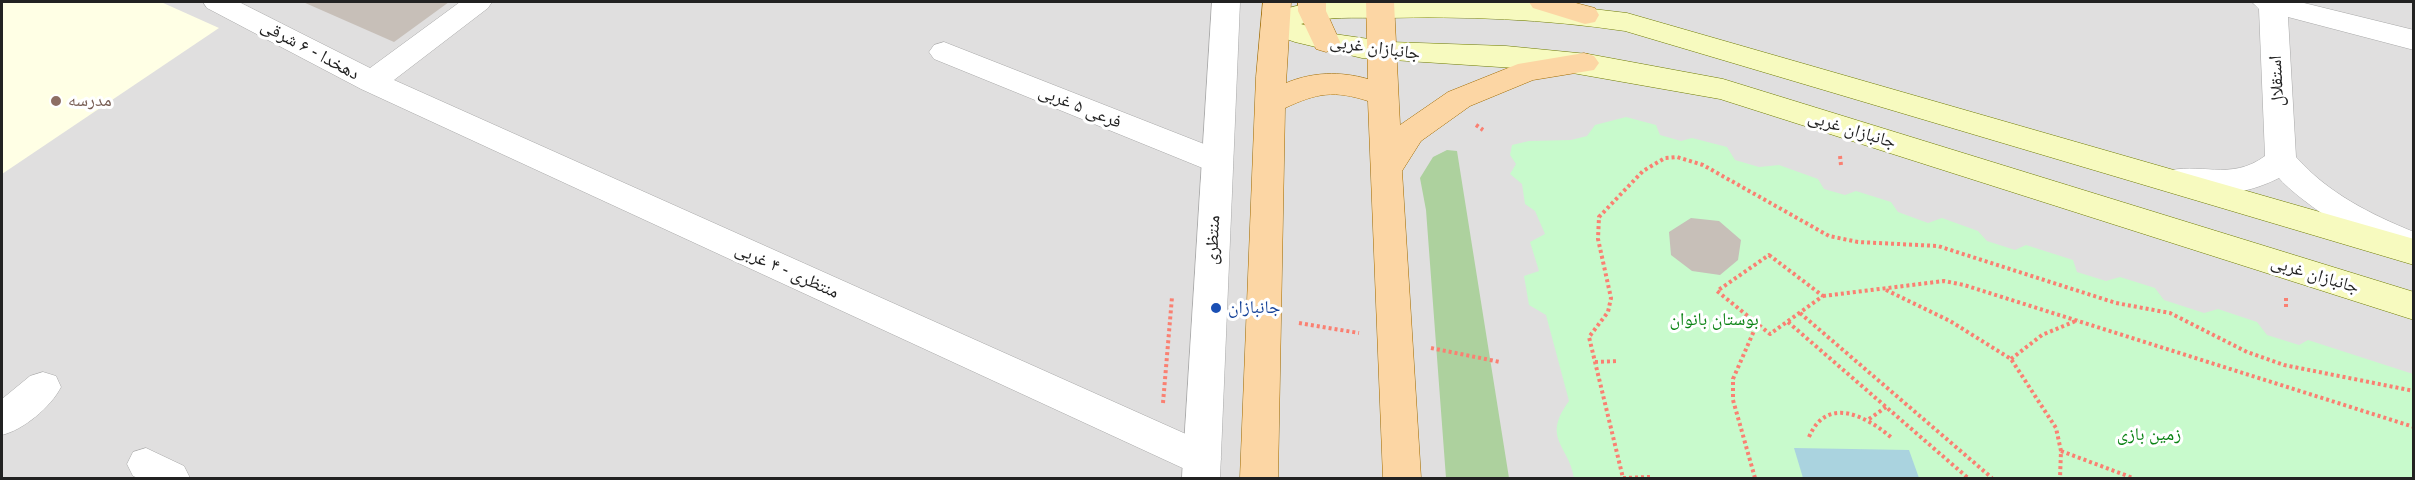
<!DOCTYPE html>
<meta charset="utf-8">
<style>
body{margin:0}
#map{position:relative;width:2415px;height:480px;overflow:hidden;background:#f2efe9;font-family:"Noto Sans",sans-serif}
canvas{display:block}
.frame{position:absolute;inset:0;border:3px solid #222;pointer-events:none}
</style>
<div id="map">
<canvas width="2415" height="480"></canvas>
<div class="frame"></div>
</div>
<script>
const context = document.querySelector('canvas').getContext('2d');
context.lineJoin = 'round';
function paint(path, color) {
  context.fillStyle = color;
  context.fill(path, 'evenodd');
}
function stroke(path, color, width, dash) {
  context.strokeStyle = color;
  context.lineWidth = width;
  context.lineCap = dash ? 'butt' : 'round';
  context.setLineDash(dash || []);
  context.stroke(path);
}
function label(font, color, halo, rows, align = 'center') {
  context.font = font + ' "Noto Sans","Noto Naskh Arabic",sans-serif';
  context.lineWidth = 6;
  context.setLineDash([]);
  context.textBaseline = 'middle';
  context.strokeStyle = halo;
  context.fillStyle = color;
  for (const [text, x, y, turn = 0] of rows) {
    context.save();
    context.translate(x, y);
    context.rotate((+turn || 0) * Math.PI / 180);
    context.textAlign = isNaN(turn) ? turn : align;
    if (halo) context.strokeText(text, 0, 0);
    context.fillText(text, 0, 0);
    context.restore();
  }
}
paint(new Path2D(`
 M 2,2 L 2413,2 L 2413,478 L 2,478 Z`), '#e0dfdf');
paint(new Path2D(`
 M 2,2 L 161,2 L 219,28 L 2,174 Z`), '#ffffe5');
paint(new Path2D(`
 M 1447,150 L 1457,151 L 1509,478 L 1446,478 L 1426,210 L 1420,178 L 1433,157 Z`), '#add19e');
paint(new Path2D(`
 M 1626,117 L 1656,125 L 1660,135 L 1681,141 L 1692,138 L 1727,147 L 1735,160 L 1759,167 L 1779,165 L 1818,179 L 1824,189 L 1845,195 L 1856,191 L 1891,202 L 1898,212 L 1928,223 L 1942,218 L 1978,231 L 1987,241 L 2015,250 L 2026,245 L 2073,260 L 2077,272 L 2106,281 L 2120,277 L 2155,288 L 2164,300 L 2204,313 L 2218,309 L 2257,322 L 2267,335 L 2299,345 L 2308,340 L 2413,374 L 2413,478 L 1574,478 C 1569,445 1541,439 1569,401 L 1546,315 L 1529,305 L 1524,276 L 1539,271 L 1530,242 L 1545,234 L 1535,211 L 1525,204 L 1522,184 L 1510,174 L 1516,164 L 1510,155 L 1512,145 L 1529,141 L 1571,140 L 1587,136 L 1595,125 Z`), '#c8facc');
paint(new Path2D(`
 M 1794,448 L 1909,450 L 1919,478 L 1803,478 Z`), '#aad3df');
paint(new Path2D(`
 M 303,2 L 449,2 L 394,42 Z
 M 1691,218 L 1719,221 L 1741,240 L 1738,260 L 1720,275 L 1692,271 L 1671,255 L 1669,232 Z`), '#c7bfb8');
const minor = new Path2D(`
 M 203,2 L 239,2 L 370,68 L 460,2 L 492,2 L 488,8 L 394,80 L 1215,447 L 1221,459 L 1215,471 L 1202,475 L 1189,471 L 361,89 L 207,8 Z
 M 2252,2 L 2300,2 L 2414,30 L 2414,50 L 2288,17 L 2296,157 C 2328,193 2370,214 2414,232 L 2414,255 C 2388,263 2296,199 2279,178 C 2244,196 2201,200 2164,188 L 2159,180 L 2164,172 C 2199,161 2230,182 2265,156 L 2259,9 Z
 M 944,42 L 1227,153 L 1232,161 L 1227,169 L 1216,172 L 1205,169 L 934,59 L 929,52 L 934,45 Z
 M 43,372 L 56,376 L 61,387 C 51,407 23,430 2,435 L 2,399 L 30,376 Z
 M 146,448 L 184,466 L 190,478 L 138,478 L 133,476 L 127,464 L 133,452 Z`);
const tertiary = new Path2D(`
 M 1212,2 L 1240,2 L 1220,478 L 1182,478 Z`);
const secondary = new Path2D(`
 M 1312,2 L 1533,2 L 1627,13 L 2414,239 L 2414,265 L 1625,31 C 1545,19 1464,16 1383,18 C 1356,18 1326,16 1301,24 L 1334,34 L 1390,42 L 1506,46 L 1588,54 L 1723,79 L 2414,292 L 2414,320 L 1720,99 L 1561,71 L 1362,58 L 1295,42 L 1266,32 L 1262,25 L 1273,12 Z`);
const primary = new Path2D(`
 M 1263,2 L 1291,2 L 1286,83 C 1312,72 1340,71 1368,79 L 1366,2 L 1394,2 L 1400,125 L 1448,92 L 1518,64 L 1584,53 L 1594,56 L 1599,63 L 1594,70 L 1533,80 L 1470,106 L 1421,141 L 1402,171 L 1421,478 L 1383,478 L 1368,101 C 1334,90 1317,93 1285,108 L 1278,478 L 1240,478 L 1256,77 Z
 M 1298,2 L 1326,2 L 1326,11 L 1340,42 L 1336,49 L 1326,52 L 1316,49 L 1298,11 Z
 M 1529,2 L 1572,2 L 1595,8 L 1599,15 L 1595,22 L 1585,24 L 1533,8 Z`);
stroke(minor, '#a9a9a9', 1);
stroke(tertiary, '#a9a9a9', 1);
stroke(secondary, '#707d05', 1);
stroke(primary, '#a06b00', 1);
stroke(new Path2D(`
 M 1476,125 L 1483,130
 M 1840,156 L 1841,165
 M 1769,255 L 1823,296 L 1770,334 L 1717,291 Z
 M 1886,290 L 1950,321 L 2011,359 L 2056,428 L 2061,451 L 2060,478
 M 1823,296 L 1944,281 L 1964,285 L 2414,427
 M 2286,298 L 2286,310
 M 1800,313 L 1992,478
 M 1788,322 L 1968,478
 M 1299,323 L 1359,333
 M 1431,348 L 1500,362
 M 2011,359 L 2042,335 L 2078,320
 M 1595,362 L 1619,361
 M 1163,403 L 1172,297
 M 1869,419 L 1886,407
 M 1809,437 C 1827,395 1866,416 1892,438
 M 2061,451 L 2133,478
 M 1650,477 L 1623,478 L 1589,337 L 1608,312 L 1611,298 L 1598,239 L 1599,217 L 1643,171 L 1665,158 L 1677,157 L 1703,165 L 1829,236 L 1858,242 L 1938,246 L 2116,303 L 2170,313 L 2247,352 L 2284,365 L 2414,391
 M 1755,478 L 1733,400 L 1733,379 L 1757,324`), '#fa8072', 4, [3, 3]);
paint(minor, '#fff');
paint(tertiary, '#fff');
paint(secondary, '#f7fabf');
paint(primary, '#fcd6a4');
for (const [x, y, r, color] of [
 [56,101,6,"#8d6e63"],
 [1216,308,6,"#1a4fb4"]
]) {
  const dot = new Path2D();
  dot.arc(x, y, r, 0, 2 * Math.PI);
  context.fillStyle = color;
  context.fill(dot);
  stroke(dot, '#fff', 2);
}
label('18px', '#222', '#fff', [
 ["جانبازان غربی",1375,48,8],
 ["دهخدا - ۶ شرقی",310,50,28],
 ["استقلال",2277,81,-93],
 ["فرعی ۵ غربی",1080,107,22],
 ["جانبازان غربی",1852,130,17],
 ["منتظری",1213,240,-87],
 ["منتظری - ۴ غربی",787,271,24],
 ["جانبازان غربی",2315,275,17]
]);
label('18px', '#785e54', '#fff', [
 ["مدرسه",68,101]
], 'left');
label('18px', '#164399', '#fff', [
 ["جانبازان",1228,308]
], 'left');
label('18px', '#0c8416', '#fff', [
 ["بوستان بانوان",1714,320],
 ["زمین بازی",2149,435]
]);
</script>
